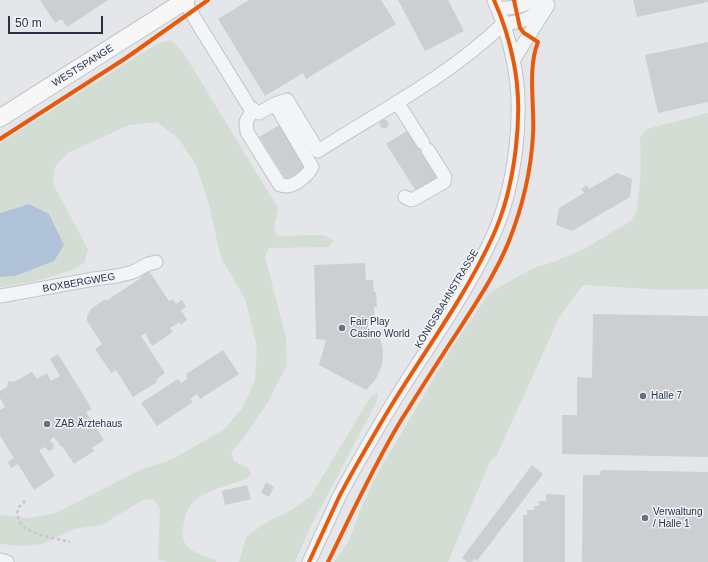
<!DOCTYPE html>
<meta charset="utf-8">
<style>
body{margin:0}
#map{position:relative;width:708px;height:562px;overflow:hidden;background:#e4e6e9;font-family:Arial,sans-serif}
canvas{display:block}
.scale{position:absolute;left:8px;top:16px;width:95px;height:18px;box-sizing:border-box;border:2px solid #273245;border-top:0;padding-left:5px;font-size:12px;line-height:14px;white-space:nowrap;color:#273245;-webkit-text-stroke:3px #f1f4f8;paint-order:stroke}
</style>
<div id="map">
<canvas width="708" height="562"></canvas>
<div class="scale">50 m</div>
</div>
<script>
const context = document.querySelector('canvas').getContext('2d');
context.lineJoin = 'round';
function paint(path, color) {
  context.fillStyle = color;
  context.fill(path, 'evenodd');
}
function stroke(path, color, width, dash) {
  context.strokeStyle = color;
  context.lineWidth = width;
  context.lineCap = dash ? 'butt' : 'round';
  context.setLineDash(dash || []);
  context.stroke(path);
}
function label(font, color, halo, rows, align = 'center') {
  context.font = font + ' Arial,sans-serif';
  context.lineWidth = 3;
  context.setLineDash([]);
  context.textBaseline = 'middle';
  context.strokeStyle = halo;
  context.fillStyle = color;
  for (const [text, x, y, turn = 0] of rows) {
    context.save();
    context.translate(x, y);
    context.rotate((+turn || 0) * Math.PI / 180);
    context.textAlign = isNaN(turn) ? turn : align;
    if (halo) context.strokeText(text, 0, 0);
    context.fillText(text, 0, 0);
    context.restore();
  }
}
paint(new Path2D(`
 M 171,40 L 183,52 L 278,208 L 274,228 L 277,236 L 324,235 L 333,240 L 329,247 L 269,248 L 265,257 L 286,337 L 287,365 L 268,402 L 242,440 L 231,452 L 234,461 L 248,468 L 251,474 L 246,479 C 231,484 201,492 191,505 C 186,511 184,520 183,528 C 180,551 198,553 216,560 L 216,562 L 168,562 L 158,559 L 160,509 L 153,499 L 143,500 L 102,525 L 74,529 L 42,544 L 23,546 L 0,544 L 0,515 L 30,518 L 56,513 L 140,470 L 171,460 L 223,430 L 242,409 L 255,380 L 257,347 L 245,299 L 221,258 L 208,201 L 196,165 L 179,139 L 157,122 L 129,125 L 68,153 L 55,167 L 53,184 L 88,249 L 85,262 C 67,276 23,284 0,287 L 0,277 L 15,276 L 29,204 L 0,213 L 0,143 L 157,44 Z
 M 708,113 L 708,289 L 665,290 L 583,285 L 559,318 L 496,457 L 490,461 L 448,562 L 334,562 L 349,541 L 359,513 L 377,474 L 450,351 L 489,293 L 533,268 L 548,264 L 582,250 L 631,221 L 637,210 L 641,171 L 640,137 L 647,129 Z
 M 378,393 L 377,401 L 312,524 L 295,562 L 239,562 L 246,537 L 268,521 L 288,512 L 310,497 L 371,396 Z`), '#d4ddd4');
paint(new Path2D(`
 M 29,204 L 49,214 L 64,245 L 54,261 L 15,276 L 0,277 L 0,213 Z`), '#b0c2d7');
paint(new Path2D(`
 M 40,0 L 108,0 L 67,27 L 62,19 L 55,23 Z
 M 249,0 L 381,0 L 396,24 L 306,79 L 303,73 L 265,96 L 218,19 Z
 M 398,0 L 448,0 L 464,31 L 425,51 Z
 M 633,0 L 708,0 L 708,2 L 637,17 Z
 M 708,42 L 708,102 L 658,113 L 645,55 Z
 M379.5 124a4.5 4.5 0 1 1 9 0a4.5 4.5 0 1 1-9 0Z
 M 281,124 L 303,160 L 300,162 L 305,169 L 291,179 L 285,178 L 259,137 Z
 M 410,129 L 440,176 L 416,191 L 386,144 Z
 M 617,173 L 632,179 L 630,197 L 572,231 L 556,225 L 559,208 L 584,193 L 581,189 L 587,185 L 589,189 Z
 M 365,263 L 366,280 L 373,280 L 374,292 L 376,292 L 377,307 L 374,307 L 375,321 L 368,321 L 368,334 L 379,334 L 383,350 L 382,365 L 376,379 L 366,390 L 319,365 L 326,340 L 316,339 L 314,265 Z
 M 149,271 L 169,301 L 173,299 L 176,304 L 182,300 L 186,307 L 181,310 L 187,320 L 181,325 L 180,322 L 170,328 L 173,332 L 152,346 L 145,333 L 141,336 L 165,373 L 156,380 L 157,382 L 133,397 L 116,370 L 111,373 L 95,349 L 102,344 L 87,321 L 87,317 L 91,309 L 105,299 L 106,301 L 141,278 L 140,277 Z
 M 593,314 L 708,316 L 708,457 L 562,454 L 562,415 L 577,415 L 577,377 L 592,378 Z
 M 223,350 L 239,374 L 200,399 L 197,394 L 190,399 L 193,402 L 157,426 L 141,403 L 178,379 L 181,383 L 188,378 L 186,374 Z
 M 58,354 L 92,409 L 86,412 L 104,440 L 92,448 L 94,451 L 74,464 L 62,446 L 61,447 L 54,437 L 50,440 L 54,446 L 53,449 L 49,451 L 45,447 L 39,450 L 55,476 L 34,490 L 18,464 L 11,468 L 8,462 L 14,458 L 0,436 L 0,410 L 5,407 L 0,398 L 0,391 L 7,387 L 8,381 L 14,382 L 32,372 L 37,379 L 47,373 L 51,381 L 60,376 L 50,359 Z
 M 532,465 L 543,474 L 477,561 L 474,559 L 472,562 L 467,562 L 462,558 Z
 M 601,470 L 708,472 L 708,562 L 582,562 L 583,475 L 600,475 Z
 M 266,482 L 274,487 L 269,497 L 261,493 Z
 M 247,485 L 251,499 L 225,505 L 222,491 Z
 M 546,494 L 565,495 L 565,562 L 523,562 L 523,515 L 527,515 L 527,510 L 534,510 L 534,506 L 539,506 L 539,501 L 546,501 Z`), '#ccced2');
const minor = new Path2D(`
 M 184,1 L 250,108 L 259,113 L 275,104 L 287,100 L 318,151 C 381,111 449,76 503,24
 M 498,9 L 516,7 L 538,0
 M 503,24 C 521,22 528,20 542,9
 M 514,59 L 548,5
 M 397,102 L 423,143
 M 253,109 L 246,122 L 247,132 L 280,185 C 282,185 284,186 287,186 C 295,186 309,174 312,167 L 275,104
 M 405,197 L 411,200 L 414,199 L 444,182 L 445,177 L 428,150
 M 0,296 L 94,279 L 117,276 L 133,272 L 148,264 L 156,262
 M 0,560 L 7,562
 M 309,562 C 319,540 329,519 339,497 C 353,470 369,443 385,416 C 420,357 463,301 492,238 C 515,189 525,112 513,59 C 509,39 502,18 494,0`);
const major = new Path2D(`
 M 0,118 L 186,0`);
stroke(minor, '#c2c4c7', 15);
stroke(major, '#bfc3c7', 19);
stroke(new Path2D(`
 M 25,501 L 19,507 L 17,513 C 18,517 19,522 22,525 C 34,536 55,538 70,542`), '#c4c7cc', 2.5, [3, 3]);
stroke(minor, '#f3f4f6', 13);
stroke(major, '#f7f7f7', 17);
stroke(new Path2D(`
 M 0,139 L 126,58 L 208,0
 M 309,562 C 319,540 329,519 339,497 C 353,470 369,443 385,416 C 420,357 463,301 492,238 C 515,189 525,112 513,59 C 509,39 502,18 494,0
 M 328,562 C 351,515 373,467 400,422 C 420,390 441,357 462,325 C 479,298 497,271 509,241 C 522,208 531,171 533,135 C 535,107 527,69 538,42 L 524,33 L 520,28 L 514,0`), '#e8590c', 4);
for (const [x, y, r, color] of [
 [342,328,4,"#69717e"],
 [643,396,4,"#69717e"],
 [47,424,4,"#69717e"],
 [645,518,4,"#69717e"]
]) {
  const dot = new Path2D();
  dot.arc(x, y, r, 0, 2 * Math.PI);
  context.fillStyle = color;
  context.fill(dot);
  stroke(dot, '#f1f4f8', 1.5);
}
label('10px', '#273245', '#f1f4f8', [
 ["WESTSPANGE",83,66,-32],
 ["BOXBERGWEG",79,283,-10],
 ["KÖNIGSBAHNSTRASSE",447,299,-59]
]);
label('10px', '#273245', '#f1f4f8', [
 ["Fair Play",350,322],
 ["Casino World",350,334],
 ["Halle 7",651,396],
 ["ZAB Ärztehaus",55,424],
 ["Verwaltung",653,512],
 ["/ Halle 1",653,524]
], 'left');
</script>
